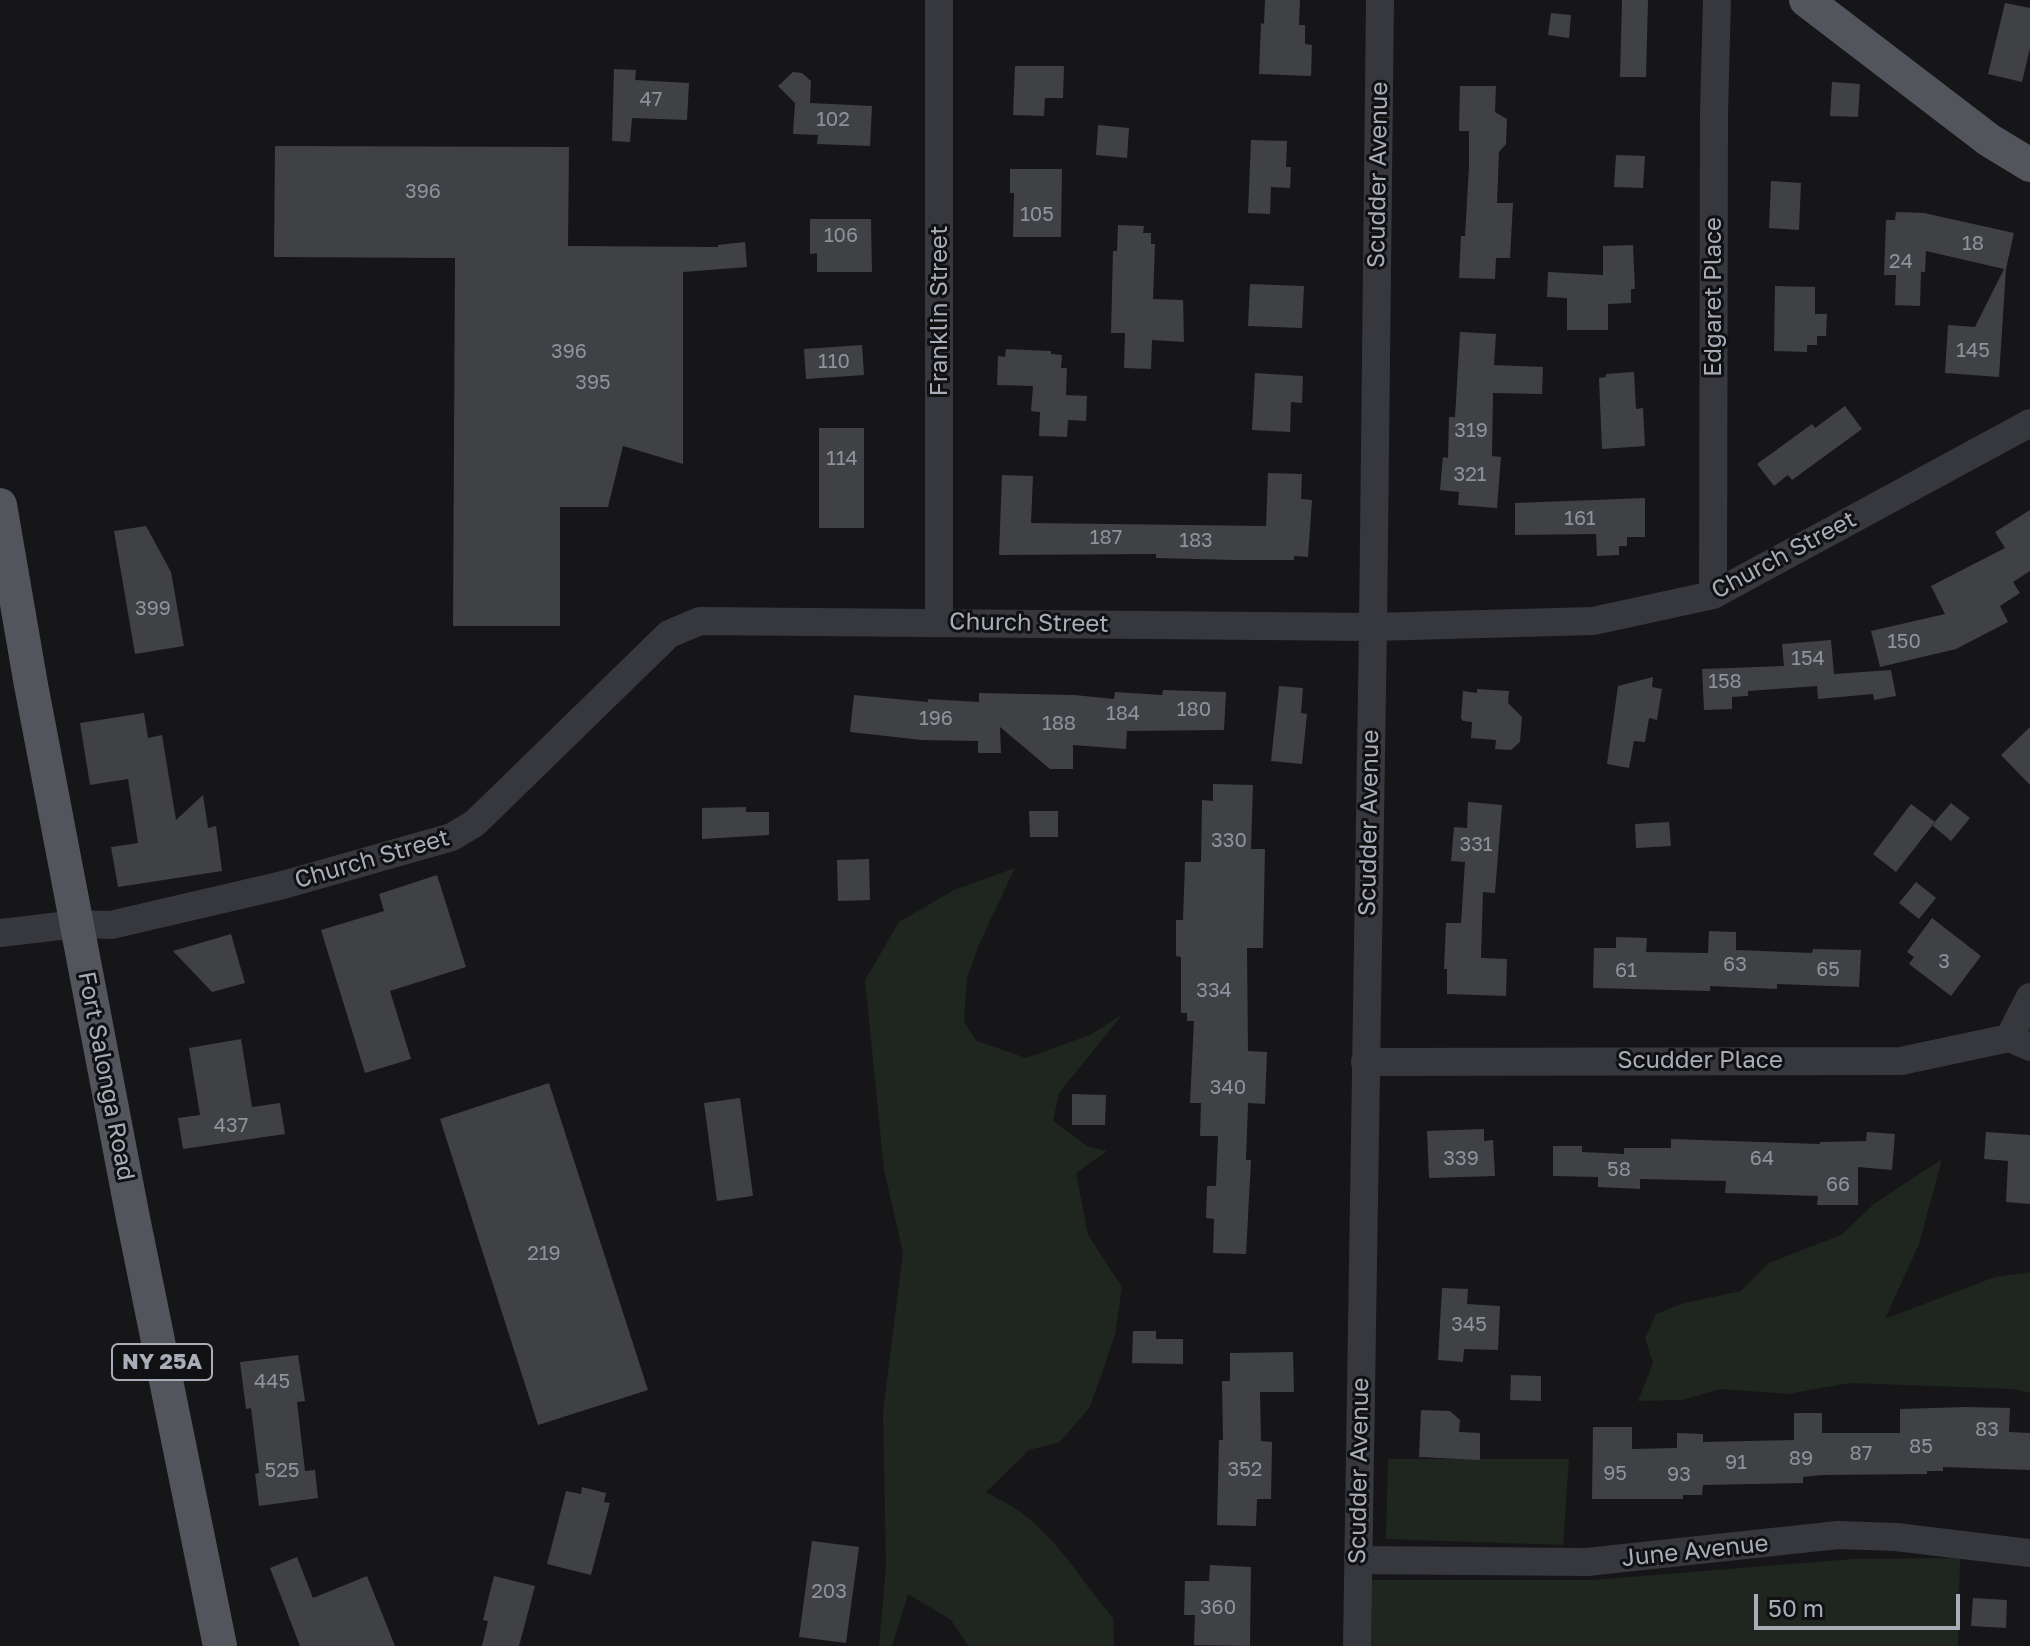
<!DOCTYPE html>
<style>
body{margin:0}
#map{position:relative;width:2030px;height:1646px;overflow:hidden;background:#161618;font-family:"Golos Text",sans-serif}
canvas{display:block}
.scale{position:absolute;left:1754px;top:1594px;width:206px;height:36px;box-sizing:border-box;border:4px solid #a8adb8;border-top:0;padding-left:10px;font-size:24px;line-height:28px;white-space:nowrap;color:#a8adb8;-webkit-text-stroke:6px #111113;paint-order:stroke}
</style>
<div id="map">
<canvas width="2030" height="1646"></canvas>
<div class="scale">50 m</div>
</div>
<script>
const context = document.querySelector('canvas').getContext('2d');
context.lineJoin = 'round';
function paint(path, color) {
  context.fillStyle = color;
  context.fill(path, 'evenodd');
}
function stroke(path, color, width, dash) {
  context.strokeStyle = color;
  context.lineWidth = width;
  context.lineCap = dash ? 'butt' : 'round';
  context.setLineDash(dash || []);
  context.stroke(path);
}
function label(font, color, halo, rows, align = 'center') {
  context.font = font + ' "Golos Text",sans-serif';
  context.lineWidth = 6;
  context.setLineDash([]);
  context.textBaseline = 'middle';
  context.strokeStyle = halo;
  context.fillStyle = color;
  for (const [text, x, y, turn = 0] of rows) {
    context.save();
    context.translate(x, y);
    context.rotate((+turn || 0) * Math.PI / 180);
    context.textAlign = isNaN(turn) ? turn : align;
    if (halo) context.strokeText(text, 0, 0);
    context.fillText(text, 0, 0);
    context.restore();
  }
}
paint(new Path2D(`
 M 1015,868 L 980,942 L 967,977 L 964,1022 L 977,1041 L 1026,1058 L 1090,1035 L 1123,1014 L 1059,1093 L 1053,1121 L 1087,1146 L 1107,1151 L 1076,1173 L 1088,1235 L 1122,1287 L 1115,1335 L 1090,1407 L 1060,1442 L 1029,1450 L 986,1492 C 998,1499 1012,1505 1023,1514 C 1060,1542 1084,1584 1113,1618 L 1114,1646 L 968,1646 L 951,1620 L 908,1594 L 892,1646 L 879,1646 L 886,1567 L 883,1413 L 903,1253 L 884,1170 L 865,980 L 899,922 L 954,890 Z
 M 1942,1159 L 1919,1244 L 1885,1319 L 1995,1277 L 2030,1272 L 2030,1393 L 2013,1389 L 1850,1383 L 1788,1394 L 1721,1389 L 1682,1400 L 1638,1401 L 1653,1363 L 1645,1338 L 1656,1314 L 1684,1303 L 1741,1291 L 1769,1263 L 1841,1235 L 1874,1204 Z
 M 1388,1459 L 1569,1459 L 1563,1545 L 1386,1539 Z
 M 1960,1558 L 1958,1646 L 1359,1646 L 1359,1580 L 1593,1580 L 1853,1559 Z`), '#1e261f');
paint(new Path2D(`
 M 1265,0 L 1300,0 L 1299,25 L 1305,25 L 1305,44 L 1312,45 L 1311,76 L 1259,74 L 1261,23 L 1264,24 Z
 M 1622,0 L 1648,0 L 1646,77 L 1620,77 Z
 M 2005,3 L 2030,8 L 2030,48 L 2022,82 L 1988,74 Z
 M 1551,13 L 1571,15 L 1569,38 L 1548,35 Z
 M 1015,66 L 1064,66 L 1063,98 L 1045,98 L 1044,116 L 1013,115 Z
 M 614,69 L 636,70 L 635,80 L 689,83 L 687,120 L 632,118 L 630,142 L 612,141 Z
 M 793,72 L 802,73 L 811,81 L 810,103 L 872,106 L 870,146 L 817,144 L 818,135 L 793,134 L 795,103 L 778,86 Z
 M 1832,82 L 1860,84 L 1858,117 L 1830,116 Z
 M 1460,86 L 1496,86 L 1495,112 L 1507,119 L 1506,144 L 1499,152 L 1497,203 L 1513,203 L 1510,258 L 1496,258 L 1495,279 L 1459,278 L 1461,236 L 1465,236 L 1469,166 L 1469,131 L 1459,131 Z
 M 1098,125 L 1129,128 L 1127,158 L 1096,155 Z
 M 1251,140 L 1287,141 L 1286,167 L 1291,167 L 1290,188 L 1271,187 L 1270,214 L 1248,213 Z
 M 275,146 L 569,147 L 568,246 L 718,247 L 718,245 L 745,242 L 747,267 L 683,272 L 683,464 L 623,446 L 608,507 L 560,507 L 560,626 L 453,626 L 455,258 L 274,257 Z
 M 1616,155 L 1645,156 L 1643,188 L 1614,187 Z
 M 1010,169 L 1062,169 L 1061,237 L 1013,237 L 1014,193 L 1010,193 Z
 M 1771,181 L 1801,183 L 1799,230 L 1769,228 Z
 M 1896,212 L 1924,213 L 2014,233 L 2006,269 L 1999,377 L 1945,373 L 1948,325 L 1975,327 L 2004,269 L 1926,251 L 1925,272 L 1921,272 L 1920,306 L 1895,305 L 1896,275 L 1884,275 L 1886,220 L 1895,220 Z
 M 810,219 L 871,219 L 872,272 L 817,272 L 817,253 L 810,254 Z
 M 1118,225 L 1144,226 L 1143,233 L 1151,233 L 1151,244 L 1155,244 L 1153,299 L 1183,300 L 1184,342 L 1152,340 L 1151,369 L 1124,368 L 1125,333 L 1111,333 L 1113,251 L 1117,251 Z
 M 1633,245 L 1635,289 L 1631,289 L 1631,303 L 1608,304 L 1608,330 L 1567,330 L 1567,298 L 1547,297 L 1548,272 L 1603,275 L 1603,246 Z
 M 1250,284 L 1304,286 L 1302,328 L 1248,326 Z
 M 1775,286 L 1815,287 L 1815,314 L 1827,314 L 1826,336 L 1817,336 L 1817,345 L 1807,345 L 1807,352 L 1774,351 Z
 M 1460,332 L 1496,334 L 1494,365 L 1543,367 L 1542,394 L 1493,393 L 1492,456 L 1501,457 L 1497,508 L 1458,505 L 1459,492 L 1440,490 L 1443,457 L 1448,458 L 1449,417 L 1455,417 Z
 M 862,345 L 864,375 L 806,379 L 804,349 Z
 M 1006,349 L 1051,351 L 1051,354 L 1062,355 L 1061,368 L 1067,368 L 1066,395 L 1087,396 L 1086,421 L 1068,420 L 1067,437 L 1039,436 L 1040,412 L 1031,411 L 1033,386 L 997,385 L 998,356 L 1005,357 Z
 M 1634,372 L 1636,409 L 1643,408 L 1645,446 L 1602,449 L 1599,378 L 1606,377 L 1606,374 Z
 M 1255,373 L 1303,376 L 1302,403 L 1291,402 L 1290,432 L 1252,430 Z
 M 1845,406 L 1862,429 L 1792,480 L 1788,475 L 1774,486 L 1757,464 L 1812,424 L 1815,428 Z
 M 819,428 L 864,428 L 864,528 L 819,528 Z
 M 1268,473 L 1302,474 L 1301,499 L 1312,500 L 1308,557 L 1294,556 L 1294,560 L 1235,560 L 1156,558 L 1156,554 L 999,555 L 1002,475 L 1033,476 L 1031,523 L 1266,526 Z
 M 1645,498 L 1645,537 L 1627,537 L 1627,546 L 1619,546 L 1619,555 L 1597,556 L 1596,534 L 1515,535 L 1515,503 Z
 M 2030,510 L 2030,571 L 2013,582 L 2020,593 L 2000,606 L 2008,622 L 1956,649 L 1880,667 L 1871,631 L 1945,614 L 1931,586 L 2005,548 L 1995,532 Z
 M 146,526 L 171,572 L 184,646 L 135,654 L 114,531 Z
 M 1831,640 L 1834,674 L 1891,670 L 1896,696 L 1874,700 L 1873,694 L 1818,699 L 1817,686 L 1748,691 L 1748,696 L 1732,697 L 1732,709 L 1704,710 L 1702,669 L 1784,666 L 1782,644 Z
 M 1653,677 L 1652,687 L 1662,689 L 1657,720 L 1649,718 L 1645,742 L 1634,741 L 1629,768 L 1607,764 L 1618,686 Z
 M 1279,686 L 1303,688 L 1301,713 L 1307,714 L 1302,764 L 1271,761 Z
 M 1477,689 L 1509,691 L 1508,703 L 1522,717 L 1520,742 L 1511,750 L 1495,749 L 1496,740 L 1471,738 L 1472,722 L 1463,721 L 1461,718 L 1463,691 L 1477,693 Z
 M 1163,690 L 1226,692 L 1224,730 L 1127,731 L 1126,749 L 1073,745 L 1073,769 L 1050,769 L 1000,727 L 1001,753 L 978,753 L 978,741 L 922,740 L 850,732 L 854,695 L 928,702 L 928,699 L 979,702 L 979,693 L 1074,695 L 1114,699 L 1115,692 L 1162,695 Z
 M 144,713 L 148,738 L 162,735 L 176,820 L 203,795 L 208,828 L 216,826 L 222,871 L 118,887 L 111,847 L 138,843 L 128,779 L 90,785 L 80,723 Z
 M 2030,727 L 2030,785 L 2001,755 Z
 M 1213,784 L 1253,785 L 1251,849 L 1265,849 L 1263,948 L 1247,948 L 1248,1051 L 1267,1052 L 1265,1104 L 1248,1103 L 1246,1160 L 1251,1160 L 1246,1254 L 1213,1253 L 1214,1219 L 1206,1218 L 1207,1186 L 1216,1186 L 1218,1136 L 1200,1136 L 1201,1103 L 1190,1103 L 1194,1021 L 1187,1021 L 1187,1013 L 1181,1013 L 1181,957 L 1176,956 L 1176,920 L 1183,920 L 1185,862 L 1201,862 L 1202,800 L 1213,801 Z
 M 1468,802 L 1502,805 L 1495,893 L 1483,892 L 1481,958 L 1507,959 L 1506,996 L 1447,994 L 1447,969 L 1444,969 L 1446,923 L 1461,923 L 1465,862 L 1451,861 L 1454,827 L 1467,828 Z
 M 1951,803 L 1970,818 L 1951,841 L 1932,825 Z
 M 1911,804 L 1935,822 L 1896,872 L 1873,854 Z
 M 746,807 L 746,812 L 769,812 L 769,835 L 702,839 L 702,808 Z
 M 1029,811 L 1058,811 L 1058,837 L 1030,837 Z
 M 1669,822 L 1671,846 L 1636,848 L 1635,824 Z
 M 869,859 L 870,900 L 838,901 L 837,860 Z
 M 437,875 L 466,967 L 390,991 L 411,1059 L 365,1073 L 321,930 L 384,911 L 379,894 Z
 M 1916,882 L 1936,898 L 1919,919 L 1899,903 Z
 M 1932,918 L 1981,956 L 1951,996 L 1909,964 L 1914,957 L 1907,952 Z
 M 1709,931 L 1736,932 L 1736,950 L 1812,953 L 1813,949 L 1861,950 L 1859,987 L 1777,984 L 1777,989 L 1710,986 L 1710,991 L 1593,988 L 1594,948 L 1616,948 L 1616,937 L 1647,938 L 1646,952 L 1708,953 Z
 M 231,934 L 245,983 L 212,992 L 173,951 Z
 M 241,1039 L 252,1107 L 280,1103 L 285,1134 L 183,1149 L 178,1118 L 200,1115 L 189,1048 Z
 M 549,1083 L 648,1390 L 538,1425 L 440,1119 Z
 M 1072,1094 L 1106,1095 L 1105,1125 L 1072,1125 Z
 M 740,1098 L 753,1196 L 717,1201 L 704,1103 Z
 M 1484,1129 L 1484,1141 L 1493,1140 L 1495,1176 L 1429,1178 L 1427,1131 Z
 M 1867,1132 L 1895,1134 L 1892,1170 L 1858,1167 L 1858,1205 L 1817,1205 L 1818,1196 L 1725,1193 L 1726,1181 L 1640,1179 L 1640,1189 L 1598,1187 L 1598,1177 L 1553,1176 L 1553,1146 L 1582,1146 L 1582,1152 L 1624,1154 L 1624,1148 L 1671,1148 L 1671,1139 L 1820,1144 L 1820,1142 L 1866,1141 Z
 M 1986,1132 L 2030,1135 L 2030,1204 L 2006,1202 L 2008,1161 L 1984,1159 Z
 M 1442,1288 L 1468,1289 L 1467,1304 L 1500,1306 L 1498,1350 L 1464,1349 L 1463,1362 L 1438,1360 Z
 M 1133,1331 L 1156,1331 L 1156,1339 L 1183,1339 L 1183,1364 L 1132,1363 Z
 M 1293,1352 L 1294,1392 L 1260,1392 L 1261,1441 L 1272,1442 L 1271,1499 L 1257,1499 L 1256,1526 L 1217,1525 L 1219,1440 L 1223,1440 L 1222,1381 L 1230,1381 L 1230,1353 Z
 M 298,1355 L 305,1401 L 297,1402 L 305,1471 L 315,1470 L 318,1498 L 259,1506 L 255,1474 L 259,1473 L 251,1408 L 246,1409 L 240,1362 Z
 M 1511,1375 L 1541,1376 L 1541,1401 L 1510,1400 Z
 M 1966,1407 L 2010,1408 L 2009,1432 L 2030,1433 L 2030,1470 L 1943,1467 L 1943,1471 L 1927,1471 L 1927,1474 L 1822,1475 L 1803,1477 L 1803,1483 L 1703,1485 L 1702,1495 L 1683,1495 L 1683,1499 L 1592,1499 L 1593,1427 L 1632,1427 L 1632,1449 L 1677,1448 L 1677,1433 L 1703,1434 L 1703,1442 L 1794,1440 L 1794,1413 L 1822,1413 L 1822,1433 L 1900,1433 L 1900,1409 Z
 M 1421,1410 L 1450,1411 L 1460,1420 L 1459,1432 L 1480,1433 L 1480,1460 L 1419,1457 Z
 M 582,1487 L 606,1493 L 604,1502 L 610,1503 L 591,1575 L 547,1564 L 566,1491 L 581,1494 Z
 M 812,1541 L 859,1547 L 846,1643 L 799,1637 Z
 M 297,1557 L 313,1598 L 367,1576 L 395,1646 L 300,1646 L 270,1568 Z
 M 1210,1565 L 1251,1567 L 1250,1646 L 1194,1645 L 1195,1615 L 1184,1615 L 1185,1581 L 1209,1581 Z
 M 494,1576 L 535,1586 L 519,1646 L 482,1646 L 488,1621 L 483,1620 Z
 M 1973,1598 L 2007,1600 L 2006,1628 L 1971,1626 Z`), '#404145');
stroke(new Path2D(`
 M 1713,595 L 1714,113 L 1717,0
 M 939,622 L 939,0
 M 0,933 L 77,924 L 111,925 L 283,885 L 452,837 L 475,823 L 669,634 L 700,621 L 1373,627 L 1593,621 L 1713,595 L 2030,423
 M 2009,1038 L 2030,997
 M 1365,1062 L 1901,1061 L 2009,1038 L 2030,1047
 M 1358,1560 L 1587,1562 L 1838,1535 L 1896,1537 L 2030,1553
 M 1357,1646 L 1373,627 L 1380,0`), '#37383d', 28);
stroke(new Path2D(`
 M 1806,0 L 1989,140 L 2030,165
 M 0,505 L 31,685 L 132,1213 L 220,1646`), '#53555c', 34);
label('20px', '#8e929b', null, [
 ["47",651,100],
 ["102",833,120],
 ["396",423,192],
 ["105",1037,215],
 ["106",841,236],
 ["18",1973,244],
 ["24",1901,262],
 ["145",1973,351],
 ["396",569,352],
 ["110",834,362],
 ["395",593,383],
 ["319",1471,431],
 ["114",842,459],
 ["321",1470,475],
 ["161",1580,519],
 ["187",1106,538],
 ["183",1196,541],
 ["399",153,609],
 ["150",1904,642],
 ["154",1808,659],
 ["158",1725,682],
 ["180",1194,710],
 ["184",1123,714],
 ["196",936,719],
 ["188",1059,724],
 ["330",1229,841],
 ["331",1476,845],
 ["3",1944,962],
 ["63",1735,965],
 ["65",1828,970],
 ["61",1626,971],
 ["334",1214,991],
 ["340",1228,1088],
 ["437",231,1126],
 ["339",1461,1159],
 ["64",1762,1159],
 ["58",1619,1170],
 ["66",1838,1185],
 ["219",544,1254],
 ["345",1469,1325],
 ["445",272,1382],
 ["83",1987,1430],
 ["85",1921,1447],
 ["87",1861,1454],
 ["89",1801,1459],
 ["91",1736,1463],
 ["352",1245,1470],
 ["525",282,1471],
 ["95",1615,1474],
 ["93",1679,1475],
 ["203",829,1592],
 ["360",1218,1608]
]);
for (const [x, y, w] of [
 [162,1362,100]
]) {
  const box = new Path2D();
  box.roundRect(x - w / 2, y - 18, w, 36, 6);
  context.fillStyle = '#111113';
  context.fill(box);
  stroke(box, '#a8adb8', 2);
}
label('bold 22px', '#a8adb8', null, [
 ["NY 25A",162,1362]
]);
label('24px', '#a8adb8', '#111113', [
 ["Scudder Avenue",1378,175,-89],
 ["Edgaret Place",1713,297,-90],
 ["Franklin Street",939,311,-90],
 ["Church Street",1784,555,-28],
 ["Church Street",1029,623,1],
 ["Scudder Avenue",1369,823,-89],
 ["Church Street",372,859,-16],
 ["Scudder Place",1700,1060],
 ["Fort Salonga Road",106,1076,79],
 ["Scudder Avenue",1359,1471,-89],
 ["June Avenue",1695,1551,-6]
]);
</script>
